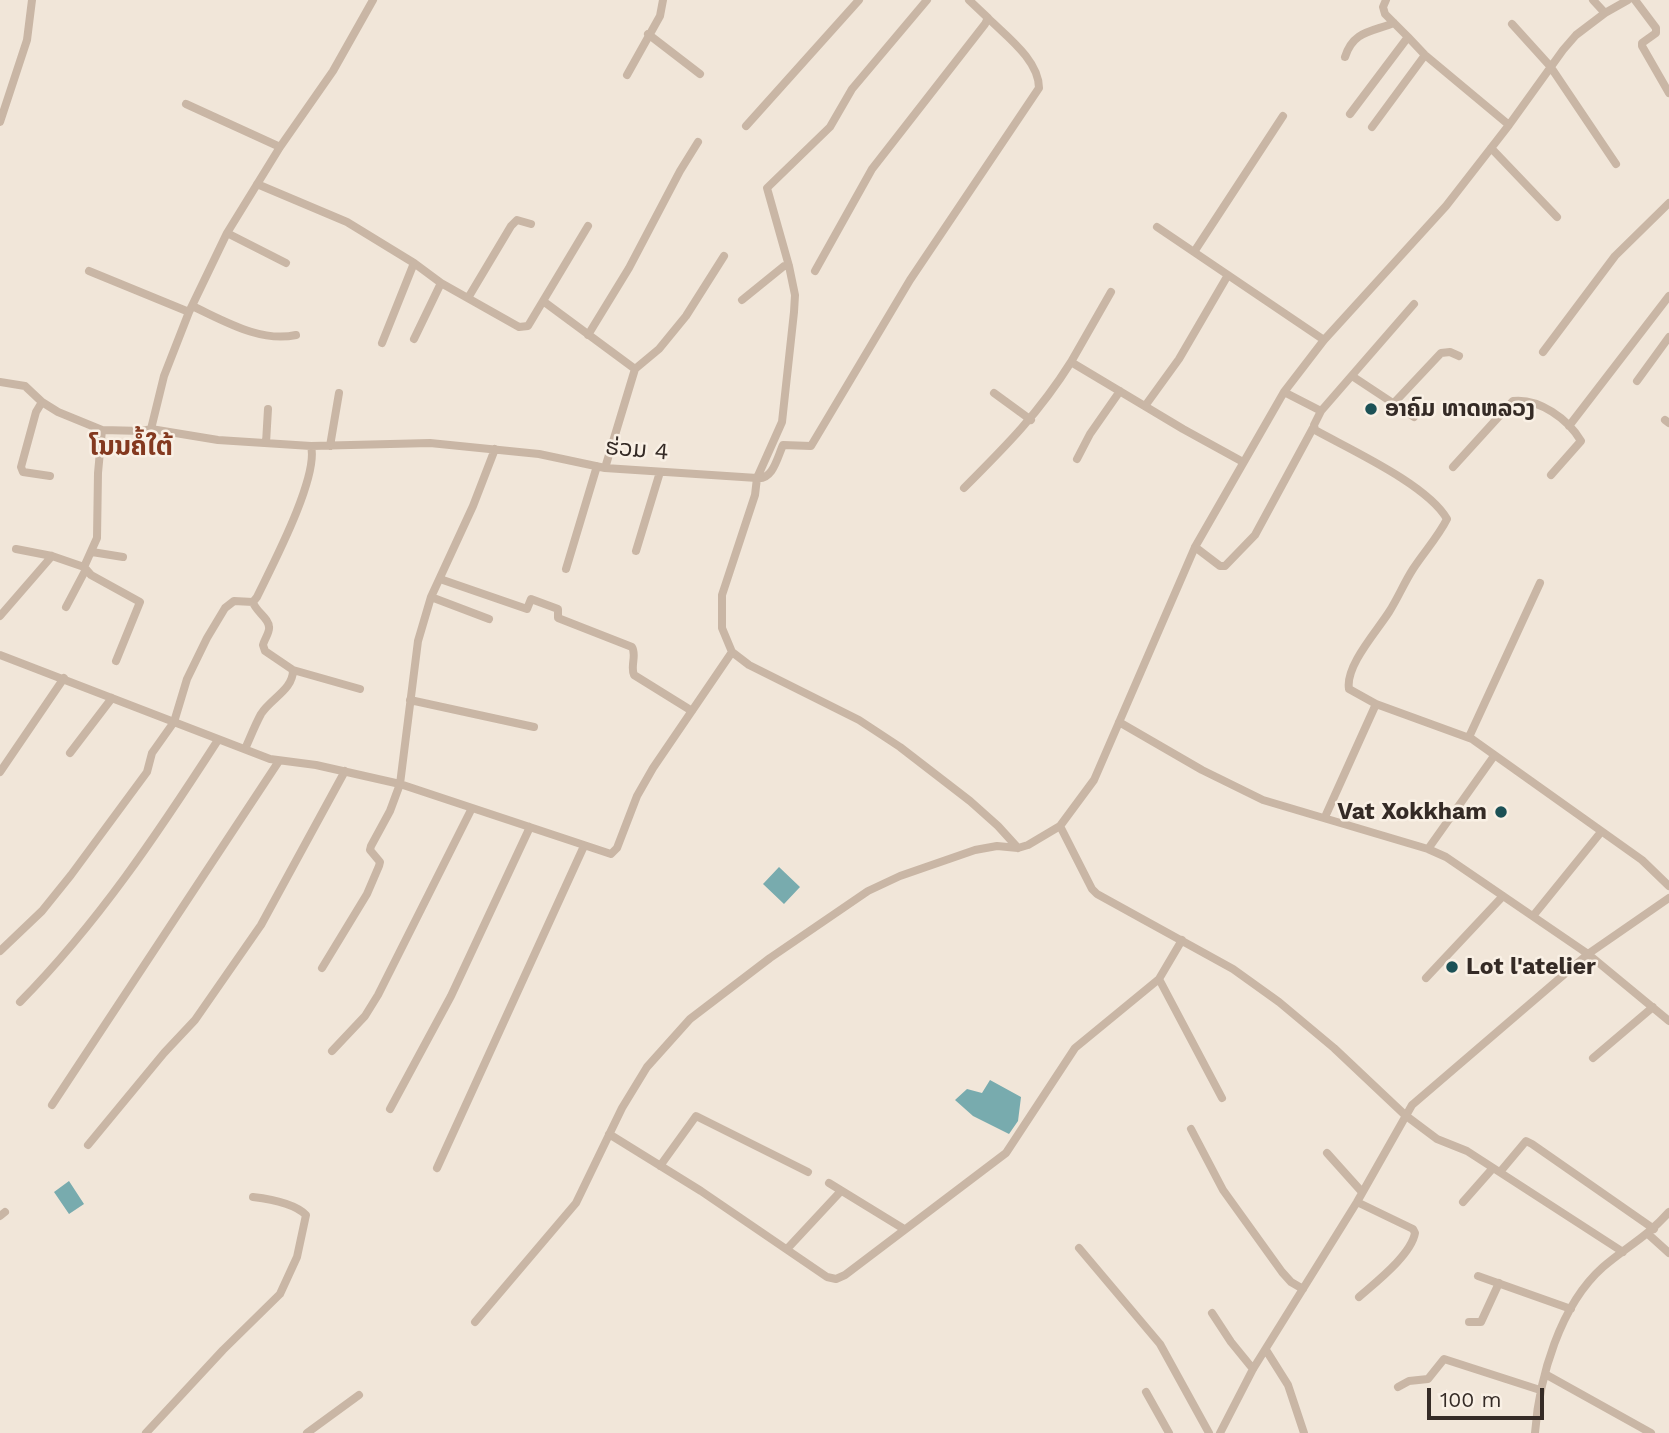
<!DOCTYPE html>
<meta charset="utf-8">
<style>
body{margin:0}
#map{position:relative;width:1669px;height:1433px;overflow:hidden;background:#f1e6d9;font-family:"Work Sans",sans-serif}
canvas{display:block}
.scale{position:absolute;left:1427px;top:1388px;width:117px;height:32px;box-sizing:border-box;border:4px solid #352b26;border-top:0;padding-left:9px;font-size:21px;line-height:24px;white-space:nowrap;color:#352b26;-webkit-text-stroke:5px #f9f0e5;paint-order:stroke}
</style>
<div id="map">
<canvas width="1669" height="1433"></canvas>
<div class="scale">100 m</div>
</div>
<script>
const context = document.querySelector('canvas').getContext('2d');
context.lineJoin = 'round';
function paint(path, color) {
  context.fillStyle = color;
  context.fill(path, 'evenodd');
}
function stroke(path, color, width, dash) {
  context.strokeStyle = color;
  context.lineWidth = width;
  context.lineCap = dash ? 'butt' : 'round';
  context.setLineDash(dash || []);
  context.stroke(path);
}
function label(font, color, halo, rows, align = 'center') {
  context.font = font + ' "Work Sans","Noto Sans Lao",sans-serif';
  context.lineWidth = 5;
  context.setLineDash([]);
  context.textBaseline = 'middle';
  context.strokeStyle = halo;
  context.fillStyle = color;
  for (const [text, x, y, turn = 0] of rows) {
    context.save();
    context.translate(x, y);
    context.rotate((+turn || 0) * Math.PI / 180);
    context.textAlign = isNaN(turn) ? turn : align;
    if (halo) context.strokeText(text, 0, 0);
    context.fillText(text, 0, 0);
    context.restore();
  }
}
paint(new Path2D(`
 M 779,867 L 800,887 L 784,904 L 763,884 Z
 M 990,1080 L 1021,1097 L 1018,1121 L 1009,1134 L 973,1116 L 955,1100 L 967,1089 L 982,1093 Z
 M 69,1181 L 84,1204 L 69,1214 L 54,1192 Z`), '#78abae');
stroke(new Path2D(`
 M 927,0 L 852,89 L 830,127 L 767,188 L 789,266 L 795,295 L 794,312 L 782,422 L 757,478 C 773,480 777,458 783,445 L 811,446 L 910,280 L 1039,88 C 1039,60 1006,36 988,18
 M 1386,0 L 1383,7 L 1385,14 L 1408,37
 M 1593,0 L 1605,13
 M 1635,0 L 1656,28 L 1656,33 L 1642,43 L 1642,46 L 1669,93
 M 1512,24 L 1550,66 L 1616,164
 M 648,34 L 700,74
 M 1345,57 C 1353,31 1371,32 1394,23
 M 627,75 L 660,16 L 663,0
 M 186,104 L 280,147
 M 1350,114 L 1408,37 L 1425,55 L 1509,125
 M 0,122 L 27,40 L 32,0
 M 746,126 L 859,0
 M 1372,127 L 1425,55
 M 1491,148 L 1557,217
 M 257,184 L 347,222 L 414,263 L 441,283 L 519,327 L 528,326 L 543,301 L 635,369
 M 1157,227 L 1324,340
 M 227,233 L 286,263
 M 1194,252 L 1283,116
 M 89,271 L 189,312
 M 815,271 L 872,169 L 985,24 L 988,18 L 969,0
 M 1111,292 L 1071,362 L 1183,429 L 1243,462
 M 468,298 L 511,226 L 517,220 L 531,224
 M 742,300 L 784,266 L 789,266
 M 543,301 L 588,226
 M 1414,304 L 1321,411 L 1314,425 L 1315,430 C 1351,450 1428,485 1447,519 C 1438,537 1424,552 1413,569 C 1404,583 1398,598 1389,612 C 1377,631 1345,666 1349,689 L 1376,704 L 1472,739 L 1642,860 L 1669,886
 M 192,306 C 223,320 260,343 296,335
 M 588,335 L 629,268 L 680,171 L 698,142
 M 414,339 L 441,283
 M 382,343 L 414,263
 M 1543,352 L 1615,256 L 1669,203
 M 1352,376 L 1414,417
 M 1637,381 L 1669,337
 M 0,382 L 25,386 L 42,402 L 58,412 L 102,430 L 143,431 L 151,429 L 218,440 L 311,446 L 430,443 L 539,454 L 605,468 L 757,478 L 755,495 L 722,595 L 722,628 L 732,652 L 749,665 L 859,720 L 900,747 L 970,801 L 998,826 L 1018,848
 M 1284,392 L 1321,411
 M 994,393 L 1031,420
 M 42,402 L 36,412 L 21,467 L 23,472 L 50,476
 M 1393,404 L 1441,353 L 1450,352 L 1459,356
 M 1145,406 L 1179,359 L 1228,275
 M 1665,420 L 1669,423
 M 1569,426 L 1669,296
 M 151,429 L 164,376 L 189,312 L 227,233 L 280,147 L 333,71 L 373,0
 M 266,443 L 268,409
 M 330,446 L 339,393
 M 1077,459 L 1090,434 L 1120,391
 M 1453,467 L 1513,401 C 1539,398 1568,419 1581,441 L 1551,475
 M 605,468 L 635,369 L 659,349 L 686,316 L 724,256
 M 964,488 C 1006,446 1039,413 1071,362
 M 1195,547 L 1220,566 L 1225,566 L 1255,535 L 1313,428
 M 16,549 L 52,556 L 84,567 L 91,575 L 140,602 L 116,661
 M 636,551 L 660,472
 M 92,552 L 123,557
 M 84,567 L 97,538 L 98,473 L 102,430
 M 566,569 L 597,466
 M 440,579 L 527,609 L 531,599 L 558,609 L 558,618 L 632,647 C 637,655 630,666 634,675 L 692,711
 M 431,597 L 489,619
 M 253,602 L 257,597 C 272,566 319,477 311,446
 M 66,607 L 85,571
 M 0,616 L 52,556
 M 0,655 L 270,759 L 316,765 L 400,784 L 611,854 L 617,848 L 637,796 L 653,768 L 732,652
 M 293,670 L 360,689
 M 410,700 L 534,727
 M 1119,722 L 1202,770 L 1263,800 L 1428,849 L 1446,857 L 1588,954 L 1669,1021
 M 1469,737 L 1540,583
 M 245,749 C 250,738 255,725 261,714 C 271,698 293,690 293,670 L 265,651 L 263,645 C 264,640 270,632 269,627 C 269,618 255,611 253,602
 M 70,753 L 112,698
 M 0,772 L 64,678
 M 1325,817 L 1376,704
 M 1060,826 L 1092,889 L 1097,894 L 1233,969 L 1279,1002 L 1334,1048 L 1405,1115 L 1437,1139 L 1467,1151 L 1623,1252
 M 1428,849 L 1494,756
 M 1533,916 L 1601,832
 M 0,951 L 42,911 L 71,875 L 147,772 L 152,753 L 174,722 L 187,679 L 207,638 L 225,608 L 234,601 L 253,602
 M 322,968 L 367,894 L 379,866 L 380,862 L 370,850 L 371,846 L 390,811 L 400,784 L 418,641 L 431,597 L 473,506 L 495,449
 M 1426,978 L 1503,896
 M 1159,979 L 1222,1098
 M 20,1002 C 98,923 158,833 218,740
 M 332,1051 L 365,1016 L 378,995 L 472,808
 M 1593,1058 L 1653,1007
 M 52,1105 L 279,761
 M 390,1109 L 451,996 L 530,827
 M 1191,1129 L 1223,1190 L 1282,1272 L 1291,1282 L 1303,1289
 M 609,1134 L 701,1191 L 827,1277 L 836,1279 L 845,1275 L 1006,1153 L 1075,1048 L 1159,979 L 1182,940
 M 88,1145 L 164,1053 L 195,1020 L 261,925 L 345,771
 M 1327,1153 L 1362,1192
 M 660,1166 L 696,1116 L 808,1172
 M 437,1168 L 584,846
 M 1500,1172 L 1526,1141 L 1532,1144 L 1654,1229
 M 829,1183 L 904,1229
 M 1357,1202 L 1413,1229 L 1415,1233 C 1411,1255 1376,1282 1359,1297
 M 1463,1202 L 1493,1168
 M 0,1216 L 5,1212
 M 1648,1234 L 1669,1253
 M 1079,1248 L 1160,1344 L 1209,1433
 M 787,1249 L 841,1191
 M 1478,1276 L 1571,1309
 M 1212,1313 L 1231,1342 L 1253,1369
 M 475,1322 L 576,1203 L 622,1108 L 647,1067 L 690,1019 L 770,958 L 868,891 L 900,876 L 975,850 L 997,846 L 1018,848 L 1028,845 L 1060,826 L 1094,780 L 1195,547 L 1284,392 L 1324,340 L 1446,206 L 1509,125 L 1563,50 L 1576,35 L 1605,13 L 1628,0
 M 1469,1322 L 1481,1322 L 1499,1283
 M 1266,1350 L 1288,1385 L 1304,1433
 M 1545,1374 L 1651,1433
 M 1398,1387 L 1409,1381 L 1428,1379 L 1444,1359 L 1540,1390
 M 1146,1392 L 1169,1433
 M 146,1433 L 223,1350 L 280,1294 L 297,1257 L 306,1215 C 294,1203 270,1199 253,1197
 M 307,1433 L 359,1395
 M 1220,1433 L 1253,1369 L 1357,1202 L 1412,1105 L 1588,954 L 1669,898
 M 1535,1433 C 1539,1378 1560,1305 1603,1267 C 1626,1247 1647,1237 1669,1212`), '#c9b6a5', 8);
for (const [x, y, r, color] of [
 [1371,409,7,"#1c5156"],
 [1501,812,7,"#1c5156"],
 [1452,967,7,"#1c5156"]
]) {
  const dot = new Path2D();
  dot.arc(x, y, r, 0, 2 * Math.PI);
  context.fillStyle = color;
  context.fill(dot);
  stroke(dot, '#f9f0e5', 2.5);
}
label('bold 23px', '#352b26', '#f9f0e5', [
 ["ອາຄົມ ທາດຫລວງ",1385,409],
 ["Vat Xokkham",1487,812,"right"],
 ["Lot l'atelier",1466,967]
], 'left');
label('23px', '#352b26', '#f9f0e5', [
 ["ຮ່ວມ 4",637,450,5]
]);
label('bold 26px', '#84391f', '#f9f0e5', [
 ["ໂນນຄໍ້ໃຕ້",131,447]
]);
</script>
